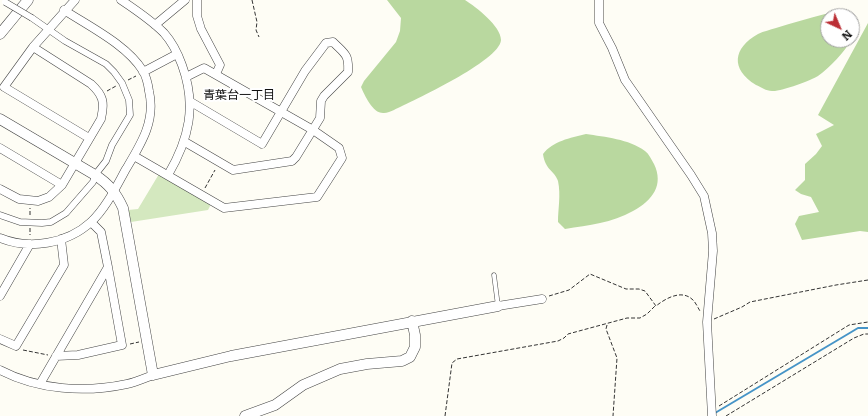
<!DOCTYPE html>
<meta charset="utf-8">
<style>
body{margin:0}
#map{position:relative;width:868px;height:416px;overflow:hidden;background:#fefdf5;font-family:Literata,serif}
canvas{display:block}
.north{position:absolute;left:820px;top:8px;width:40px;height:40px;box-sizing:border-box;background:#fff;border:1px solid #a0a0a0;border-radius:50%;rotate:136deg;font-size:11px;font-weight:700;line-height:16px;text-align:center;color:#111}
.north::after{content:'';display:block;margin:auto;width:14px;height:18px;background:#bb2e35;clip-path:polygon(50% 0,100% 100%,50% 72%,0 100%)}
</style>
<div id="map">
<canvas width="868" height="416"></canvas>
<div class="north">N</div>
</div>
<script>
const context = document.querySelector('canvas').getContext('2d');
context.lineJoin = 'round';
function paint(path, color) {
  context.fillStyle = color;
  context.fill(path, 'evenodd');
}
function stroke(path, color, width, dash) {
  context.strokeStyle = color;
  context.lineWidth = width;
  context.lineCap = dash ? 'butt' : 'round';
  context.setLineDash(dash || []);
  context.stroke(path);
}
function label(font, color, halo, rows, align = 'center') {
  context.font = font + ' Literata,"Noto Sans JP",serif';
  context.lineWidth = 4;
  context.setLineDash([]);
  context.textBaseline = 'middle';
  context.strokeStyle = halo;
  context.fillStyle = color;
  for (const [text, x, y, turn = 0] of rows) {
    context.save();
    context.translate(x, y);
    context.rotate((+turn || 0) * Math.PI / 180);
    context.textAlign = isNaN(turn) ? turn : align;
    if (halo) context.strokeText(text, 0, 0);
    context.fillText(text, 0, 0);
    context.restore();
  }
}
paint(new Path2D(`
 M 159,174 L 211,204 L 208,210 L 131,222 L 128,210 L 138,209 Z`), '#d4e8bf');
paint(new Path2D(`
 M 387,0 L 465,0 C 476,7 501,26 501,40 C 500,61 412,101 394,110 C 391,111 387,113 384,113 C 373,114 365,96 361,87 L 364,81 L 396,42 L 400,31 L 401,18 Z
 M 825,14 L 836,16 L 828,16 L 828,40 L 851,40 C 845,52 829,68 818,76 C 812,80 780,92 772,91 C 766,91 761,87 756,85 C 730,69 733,48 758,34 C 764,31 770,30 776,28 C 792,23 809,18 825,14 Z
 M 868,23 L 868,232 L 860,231 L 802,240 L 795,224 L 799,216 L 819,212 L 811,197 L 801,194 L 795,190 L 805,180 L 805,164 L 816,154 L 822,146 L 816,134 L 834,125 L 818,115 Z
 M 586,134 C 605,137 629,139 645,151 C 649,154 651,159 654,164 C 664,185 653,200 633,211 C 612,223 589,225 565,229 L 558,222 C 558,209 561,195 558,181 C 555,171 545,170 543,154 C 553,141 570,138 586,134 Z`), '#b9d89f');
stroke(new Path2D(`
 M 715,413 L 848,334 L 858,328 L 868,328`), '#4694c7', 2);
const service = new Path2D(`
 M 494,275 L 498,306`);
const pedestrian = new Path2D(`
 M 0,215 L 20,222 L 42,223 L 51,222 L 66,213 L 93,182 L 95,175 L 106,161 L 112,145 L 130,115 L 129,100 L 122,83 L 114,72 L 106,64 L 65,41 L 32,18`);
const minor = new Path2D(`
 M 75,0 L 33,47 L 4,87 L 89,138
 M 121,0 C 136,10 151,20 164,33 C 172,42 178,54 182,65 C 197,106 189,139 168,175
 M 197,0 L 197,16 L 201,29 L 220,65 L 216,74
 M 599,0 L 599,23 L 612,48 L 625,80 L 691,175 L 704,196 L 712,233 L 713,251 L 707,322 L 712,416
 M 155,25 L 185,0
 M 143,72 L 177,54
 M 185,142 L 233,170 L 292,161 L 296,157 L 320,118 L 321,101 L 324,96 L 348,72 C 349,54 345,54 333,42 L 326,43 L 305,71 L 262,144 L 191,102
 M 0,148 L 62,185
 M 134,156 L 224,208 L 317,197 L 342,158 L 339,148 L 313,130 L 204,68 L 186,77
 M 0,189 L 19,199 L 38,201 L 49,197 L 62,185 L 101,119 C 105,102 103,95 91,84 L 33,47
 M 0,238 C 29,250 67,244 91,222 C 106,208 116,187 126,169 C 141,144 156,121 149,91 C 148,84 146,76 143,71 C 127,45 90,27 64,10
 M 0,296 L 30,244
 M 498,306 L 542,299
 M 0,339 L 16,346 L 64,265 L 61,239
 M 56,356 L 78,355 L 122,345 L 108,267
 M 0,370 C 38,390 85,393 127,384 C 136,382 145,378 153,375
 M 40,384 L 108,267 L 101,232 L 91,222`);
const tertiary = new Path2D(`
 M 0,34 L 28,0
 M 0,119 L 95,175 C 109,184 116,193 123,208 L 153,375 L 231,356 L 498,306
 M 245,416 L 275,405 L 303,385 L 340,369 L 367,364 L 402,361 L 410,357 L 415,347 L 415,335 L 412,321`);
stroke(service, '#444', 5);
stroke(pedestrian, '#444', 7);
stroke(minor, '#444', 9);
stroke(tertiary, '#444', 11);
stroke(new Path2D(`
 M 252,0 L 257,22 L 256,30 L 259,37
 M 128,80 L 136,76
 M 107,91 L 116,86
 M 205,188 L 215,170
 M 30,215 L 30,208
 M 30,228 L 30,235
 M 549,296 L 569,290 L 590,274 L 626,289 L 639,289 L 645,291 L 656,306 C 666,298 682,289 693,300 C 696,303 698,308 700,311
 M 714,319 L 742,307 L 750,302 L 836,285 L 868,280
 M 607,325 L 606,329 L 617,358 L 613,416
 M 130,344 L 139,342
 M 23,350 L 48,355
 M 719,406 L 849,325 L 868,322
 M 445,416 L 452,363 L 457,359 L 558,341 L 564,338 L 568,334 L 627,318 L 640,318 L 647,314 L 655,306
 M 726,416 L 854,338 L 864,334 L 868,334`), '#333', 1, [4, 2]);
stroke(service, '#fff', 4);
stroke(pedestrian, '#fff', 6);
stroke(minor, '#fff', 8);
stroke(tertiary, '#fff', 10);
const pedestrianBridge = new Path2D(`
 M 5,2 L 32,18`);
stroke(pedestrianBridge, '#444', 7, []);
stroke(pedestrianBridge, '#fff', 6);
label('12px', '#111', '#fff', [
 ["青葉台一丁目",239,95]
]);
</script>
